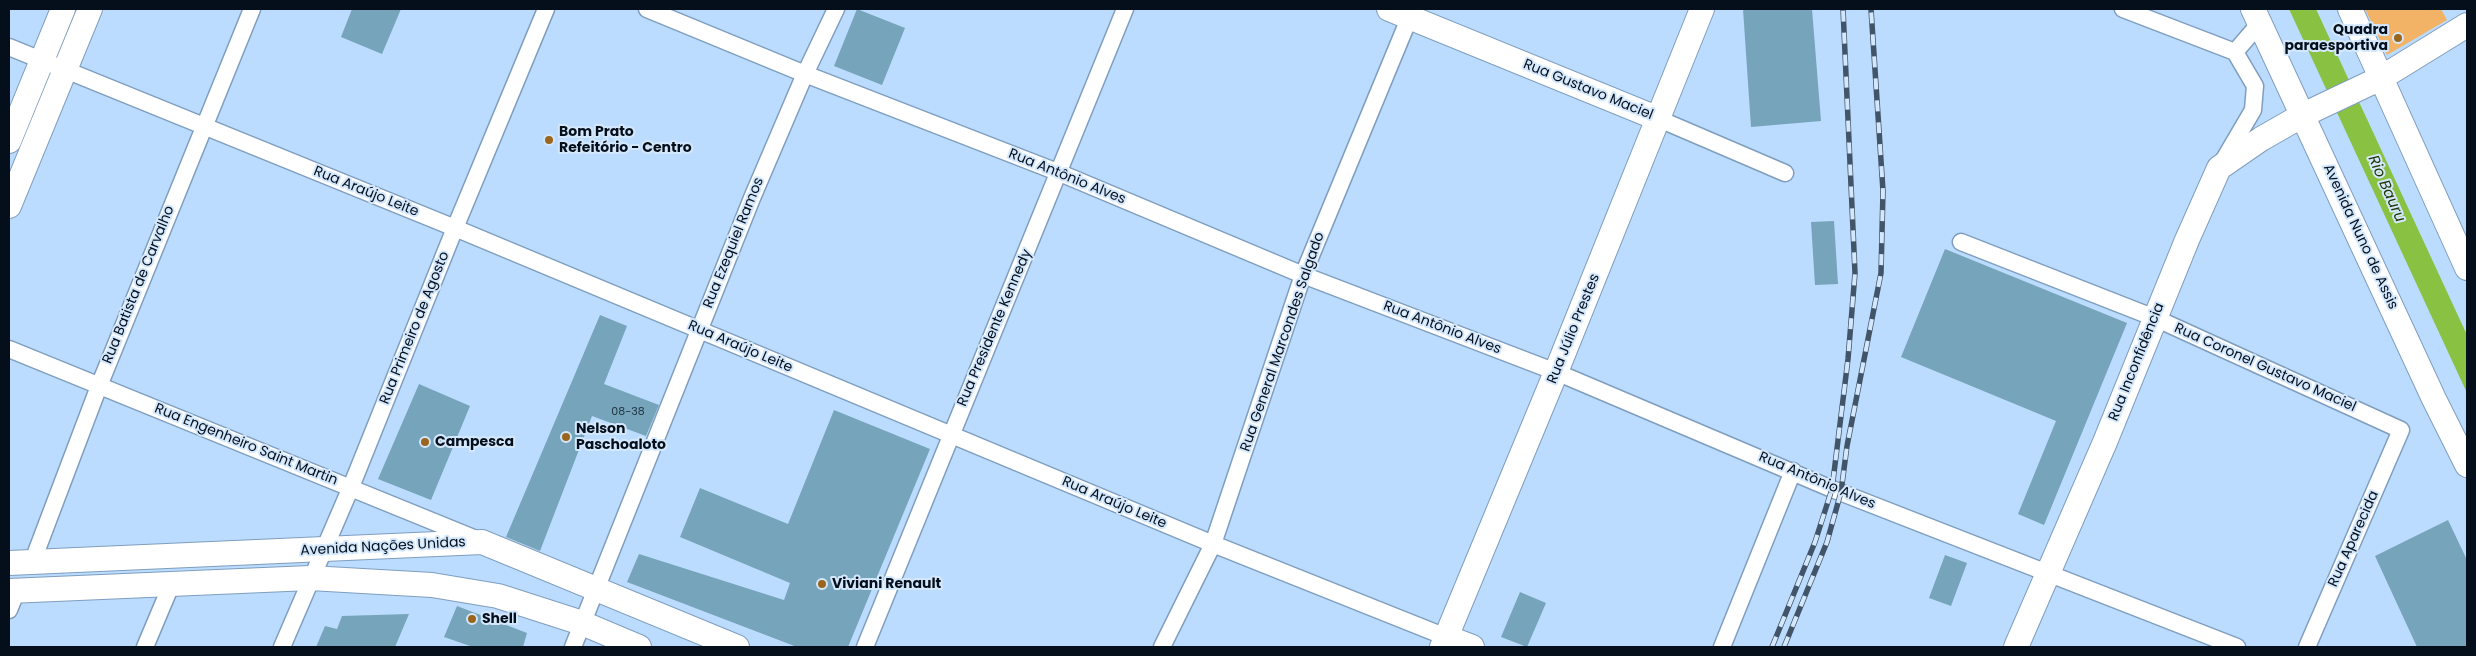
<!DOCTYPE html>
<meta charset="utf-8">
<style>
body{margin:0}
#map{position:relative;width:2476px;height:656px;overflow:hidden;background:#bbdcff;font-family:Poppins,sans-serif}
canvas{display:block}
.frame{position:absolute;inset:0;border:10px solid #050f1b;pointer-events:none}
</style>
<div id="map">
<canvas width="2476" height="656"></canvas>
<div class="frame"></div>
</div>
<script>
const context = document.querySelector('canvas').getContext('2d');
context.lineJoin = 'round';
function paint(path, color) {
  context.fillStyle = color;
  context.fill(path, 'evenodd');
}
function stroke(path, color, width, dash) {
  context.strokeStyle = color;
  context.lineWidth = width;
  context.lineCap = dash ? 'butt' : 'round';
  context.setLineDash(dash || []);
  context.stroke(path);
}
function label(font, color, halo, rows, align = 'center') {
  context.font = font + ' Poppins,sans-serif';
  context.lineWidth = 4;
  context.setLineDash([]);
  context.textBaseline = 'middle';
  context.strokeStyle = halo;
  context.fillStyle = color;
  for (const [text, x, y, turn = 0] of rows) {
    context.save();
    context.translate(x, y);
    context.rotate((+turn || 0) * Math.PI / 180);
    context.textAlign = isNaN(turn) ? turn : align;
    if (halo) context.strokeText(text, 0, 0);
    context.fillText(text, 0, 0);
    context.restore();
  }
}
paint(new Path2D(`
 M 2365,9 L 2441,9 L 2447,20 L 2387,55 Z`), '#f2b366');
paint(new Path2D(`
 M 2289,9 L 2316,9 L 2467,335 L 2467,393 Z`), '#89c242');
paint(new Path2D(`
 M 352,9 L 401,9 L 382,54 L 341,37 Z
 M 857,9 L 905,28 L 882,85 L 834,66 Z
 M 1743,9 L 1812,9 L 1821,121 L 1751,127 Z
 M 1834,221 L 1838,284 L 1815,285 L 1811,222 Z
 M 1945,249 L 2127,323 L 2044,525 L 2018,514 L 2056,421 L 1901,357 Z
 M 600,315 L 627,326 L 604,384 L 659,405 L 646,436 L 592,416 L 540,551 L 506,537 Z
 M 419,384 L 470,406 L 431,500 L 378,479 Z
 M 834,410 L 930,449 L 848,647 L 797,647 L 627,582 L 639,554 L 784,600 L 790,583 L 680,537 L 700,488 L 788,524 Z
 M 2448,520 L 2467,560 L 2467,647 L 2417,647 L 2375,556 Z
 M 1945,555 L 1967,563 L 1951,606 L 1929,598 Z
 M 1520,592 L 1546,603 L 1527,647 L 1501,637 Z
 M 457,606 L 527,633 L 523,647 L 473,647 L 444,637 Z
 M 409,614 L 395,647 L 316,647 L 325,626 L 337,629 L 342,616 Z`), '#76a4ba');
const street = new Path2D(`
 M 647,9 L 805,74 L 1060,173 L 1303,275 L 1556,372 L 1832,489 L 2237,647
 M 2123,9 L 2235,52 L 2255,86 L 2253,110 L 2223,161
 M 9,47 L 455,228 L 1213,544 L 1446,637
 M 2235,52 L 2260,23
 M 1659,119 L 1785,173
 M 1961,242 L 2155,318 L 2401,430 L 2307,647
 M 9,349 L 476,539
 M 32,563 L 99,386 L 252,9
 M 9,610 L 17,590
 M 145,647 L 172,583
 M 282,647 L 351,487 L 455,228 L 546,9
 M 573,647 L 752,198 L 805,74 L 836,9
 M 865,647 L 1125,9
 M 1162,647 L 1213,544 L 1303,275 L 1413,9
 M 1722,647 L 1793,471`);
const secondary = new Path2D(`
 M 1389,9 L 1659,119
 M 2253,9 L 2434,399 L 2467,465
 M 2350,9 L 2467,268
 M 9,141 L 63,9
 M 9,206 L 90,9
 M 9,563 L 482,542 L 737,647
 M 9,591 L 310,578 L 432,585 L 498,596 L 582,623 L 639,647
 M 1446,637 L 1472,647
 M 1442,647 L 1556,372 L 1702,9
 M 2016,647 L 2105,442 L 2187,240 L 2219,168 L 2261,139 L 2303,115 L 2381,78 L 2467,25`);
stroke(street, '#7f9ebf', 19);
stroke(secondary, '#7f9ebf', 26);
stroke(street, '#fff', 16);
stroke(secondary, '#fff', 24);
const rail = new Path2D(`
 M 1772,647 L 1815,542 L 1832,489 L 1848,359 L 1855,273 L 1843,9
 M 1784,647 L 1827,542 L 1841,492 L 1847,446 L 1881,273 L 1883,191 L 1871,9`);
stroke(rail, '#425467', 5.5);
stroke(rail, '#d4e8fd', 4, [11]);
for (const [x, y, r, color] of [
 [2398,38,5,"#9a651c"],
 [549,140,5,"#9a651c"],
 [566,437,5,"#9a651c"],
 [425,442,5,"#9a651c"],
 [822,584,5,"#9a651c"],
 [472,619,5,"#9a651c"]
]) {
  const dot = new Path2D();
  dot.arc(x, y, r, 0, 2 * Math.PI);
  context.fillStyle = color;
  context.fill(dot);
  stroke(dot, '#d4e8fd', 2);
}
label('11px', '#213443', null, [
 ["08-38",628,412]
]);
label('bold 14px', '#050f1b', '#d4e8fd', [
 ["Quadra",2388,30,"right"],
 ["paraesportiva",2388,46,"right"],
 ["Bom Prato",559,132],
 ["Refeitório - Centro",559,148],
 ["Nelson",576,429],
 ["Paschoaloto",576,445],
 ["Campesca",435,442],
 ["Viviani Renault",832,584],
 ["Shell",482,619]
], 'left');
label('14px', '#050f1b', '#d4e8fd', [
 ["Rua Gustavo Maciel",1588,90,22],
 ["Rua Antônio Alves",1067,177,22],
 ["Rua Araújo Leite",366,192,22],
 ["Avenida Nuno de Assis",2360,237,65],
 ["Rua Ezequiel Ramos",734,243,-68],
 ["Rua Batista de Carvalho",139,285,-68],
 ["Rua Primeiro de Agosto",415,328,-68],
 ["Rua Presidente Kennedy",995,328,-67],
 ["Rua Antônio Alves",1442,328,21],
 ["Rua Júlio Prestes",1574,329,-68],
 ["Rua General Marcondes Salgado",1283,342,-71],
 ["Rua Araújo Leite",740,347,23],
 ["Rua Inconfidência",2137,362,-68],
 ["Rua Coronel Gustavo Maciel",2265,368,24],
 ["Rua Engenheiro Saint Martin",246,445,22],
 ["Rua Antônio Alves",1817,481,23],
 ["Rua Araújo Leite",1114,503,23],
 ["Rua Aparecida",2354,539,-66],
 ["Avenida Nações Unidas",383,547,-3]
]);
label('italic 15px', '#1f3400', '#d4e8fd', [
 ["Rio Bauru",2386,189,66]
]);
</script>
